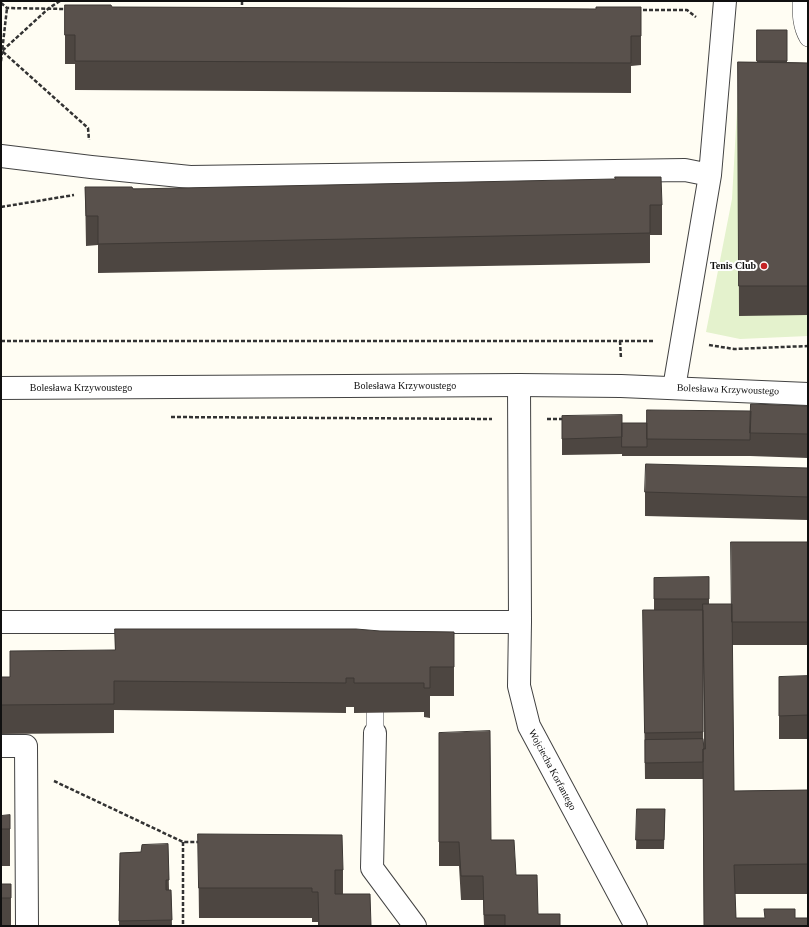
<!DOCTYPE html>
<meta charset="utf-8">
<style>
body{margin:0}
#map{position:relative;width:809px;height:927px;overflow:hidden;background:#fffdf3;font-family:"Times New Roman",serif}
canvas{display:block}
.frame{position:absolute;inset:0;border:2px solid #101010;pointer-events:none}
</style>
<div id="map">
<canvas width="809" height="927"></canvas>
<div class="frame"></div>
</div>
<script>
const context = document.querySelector('canvas').getContext('2d');
context.lineJoin = 'round';
function paint(path, color) {
  context.fillStyle = color;
  context.fill(path, 'evenodd');
}
function stroke(path, color, width, dash) {
  context.strokeStyle = color;
  context.lineWidth = width;
  context.lineCap = dash ? 'butt' : 'round';
  context.setLineDash(dash || []);
  context.stroke(path);
}
function label(font, color, halo, rows, align = 'center') {
  context.font = font + ' "Times New Roman",serif';
  context.lineWidth = 4;
  context.setLineDash([]);
  context.textBaseline = 'middle';
  context.strokeStyle = halo;
  context.fillStyle = color;
  for (const [text, x, y, turn = 0] of rows) {
    context.save();
    context.translate(x, y);
    context.rotate((+turn || 0) * Math.PI / 180);
    context.textAlign = isNaN(turn) ? turn : align;
    if (halo) context.strokeText(text, 0, 0);
    context.fillText(text, 0, 0);
    context.restore();
  }
}
paint(new Path2D(`
 M 739,74 L 808,74 L 808,336 L 740,339 L 706,332 L 732,199 Z`), '#e4f2cd');
const service = new Path2D(`
 M 801,1 C 801,14 801,26 808,38
 M 375,733 L 375,689`);
const minor = new Path2D(`
 M 1,156 L 91,167 L 190,177 L 685,170 L 710,175
 M 519,385 L 520,622 L 519,686 L 529,726 L 636,926
 M 674,388 L 710,175 L 725,1
 M 1,622 L 520,622
 M 375,733 L 372,868 L 415,926
 M 1,746 L 26,746 L 27,926`);
const tertiary = new Path2D(`
 M 1,388 L 519,385 L 621,386 L 808,394`);
stroke(service, '#434343', 18);
stroke(minor, '#434343', 24);
stroke(tertiary, '#434343', 24);
stroke(new Path2D(`
 M 60,1 L 49,8 L 2,51 L 88,128 L 89,140
 M 242,1 L 242,9
 M 1,3 L 7,8 L 66,9
 M 637,10 L 687,10 L 696,17
 M 1,61 L 7,8
 M 1,207 L 74,195
 M 1,341 L 654,341
 M 620,341 L 621,359
 M 709,345 L 734,349 L 808,346
 M 171,417 L 492,419
 M 547,419 L 564,419
 M 54,781 L 183,842 L 201,842
 M 183,842 L 183,926`), '#323232', 2.5, [4, 2]);
stroke(service, '#fff', 17);
stroke(minor, '#fff', 22);
stroke(tertiary, '#fff', 22);
paint(new Path2D(`
 M 65,5 L 112,7 L 596,9 L 641,7 L 641,65 L 631,66 L 631,93 L 75,90 L 75,64 L 65,64 Z
 M 757,30 L 787,30 L 787,62 L 808,63 L 808,315 L 739,316 L 738,62 L 757,62 Z
 M 85,187 L 662,205 L 662,235 L 650,235 L 650,263 L 98,273 L 98,245 L 86,246 Z
 M 808,406 L 808,458 L 750,456 L 622,456 L 622,453 L 622,454 L 562,455 L 562,416 L 622,423 L 647,423 L 751,411 Z
 M 808,468 L 808,520 L 645,516 L 645,492 Z
 M 808,542 L 808,645 L 732,645 L 734,791 L 808,790 L 808,894 L 735,894 L 736,918 L 795,918 L 808,926 L 704,926 L 703,779 L 645,779 L 643,610 L 654,610 L 654,578 L 709,577 L 709,604 L 732,604 ZM 703,648 L 704,749 L 703,740 Z
 M 380,631 L 454,632 L 454,696 L 430,696 L 430,718 L 424,717 L 424,712 L 354,713 L 354,707 L 346,707 L 346,713 L 114,710 L 114,733 L 1,734 L 1,677 L 10,677 L 115,650 Z
 M 808,676 L 808,739 L 779,739 L 779,677 Z
 M 439,733 L 491,840 L 516,875 L 538,914 L 560,926 L 484,926 L 483,900 L 461,900 L 459,866 L 439,866 Z
 M 637,809 L 665,809 L 664,849 L 636,849 Z
 M 10,815 L 10,866 L 1,866 L 1,816 Z
 M 198,834 L 343,870 L 343,894 L 371,926 L 318,926 L 318,922 L 312,922 L 312,918 L 199,918 Z
 M 168,844 L 169,890 L 171,890 L 172,926 L 119,926 L 120,853 L 141,852 Z
 M 1,884 L 11,884 L 11,926 L 1,926 Z`), '#4d4641');
const building = new Path2D(`
 M 65,5 L 111,5 L 112,7 L 596,9 L 596,7 L 641,7 L 641,36 L 631,36 L 631,63 L 75,61 L 75,35 L 65,35 Z
 M 757,30 L 787,30 L 787,61 L 757,61 Z
 M 738,62 L 808,63 L 808,286 L 739,286 Z
 M 615,177 L 661,177 L 662,205 L 650,205 L 650,233 L 98,244 L 98,216 L 86,216 L 85,187 L 132,187 L 133,189 L 615,179 Z
 M 751,404 L 808,406 L 808,434 L 750,433 Z
 M 647,410 L 751,411 L 750,440 L 647,439 Z
 M 622,415 L 622,437 L 562,439 L 562,416 Z
 M 622,423 L 647,423 L 647,447 L 622,447 Z
 M 646,464 L 808,468 L 808,497 L 645,492 Z
 M 731,542 L 808,542 L 808,622 L 732,622 Z
 M 709,577 L 709,599 L 654,599 L 654,578 Z
 M 703,604 L 732,604 L 734,791 L 808,790 L 808,864 L 734,865 L 736,918 L 765,918 L 764,909 L 795,909 L 795,918 L 808,918 L 808,926 L 704,926 L 703,749 L 705,749 Z
 M 643,610 L 703,610 L 703,732 L 645,733 Z
 M 115,629 L 356,629 L 380,631 L 454,632 L 454,667 L 430,667 L 430,688 L 424,688 L 424,683 L 354,683 L 354,678 L 346,678 L 346,683 L 114,681 L 114,704 L 1,705 L 1,677 L 10,677 L 10,651 L 115,650 Z
 M 808,676 L 808,715 L 779,716 L 779,677 Z
 M 490,731 L 491,840 L 514,840 L 516,875 L 537,875 L 538,914 L 560,914 L 560,926 L 505,926 L 505,915 L 484,915 L 483,876 L 461,876 L 459,842 L 439,842 L 439,733 Z
 M 703,739 L 704,749 L 703,749 L 703,762 L 645,763 L 645,740 Z
 M 637,809 L 665,809 L 664,840 L 636,840 Z
 M 10,815 L 10,829 L 1,829 L 1,816 Z
 M 198,834 L 342,835 L 343,870 L 335,870 L 335,894 L 370,894 L 371,926 L 319,926 L 318,892 L 312,892 L 312,888 L 199,888 Z
 M 168,844 L 169,880 L 166,880 L 166,890 L 171,890 L 172,920 L 119,921 L 120,853 L 141,852 L 142,845 Z
 M 1,884 L 11,884 L 11,898 L 1,898 Z`);
paint(building, '#59514c');
stroke(building, '#3e3935', 1);
for (const [x, y, r, color] of [
 [764,266,4,"#c52325"]
]) {
  const dot = new Path2D();
  dot.arc(x, y, r, 0, 2 * Math.PI);
  context.fillStyle = color;
  context.fill(dot);
  stroke(dot, '#fff', 1.5);
}
label('bold 10px', '#101010', '#fff', [
 ["Tenis Club",756,266]
], 'right');
label('10px', '#101010', '#fff', [
 ["Bolesława Krzywoustego",405,386],
 ["Bolesława Krzywoustego",81,388],
 ["Bolesława Krzywoustego",728,390,2],
 ["Wojciecha Korfantego",552,770,62]
]);
</script>
